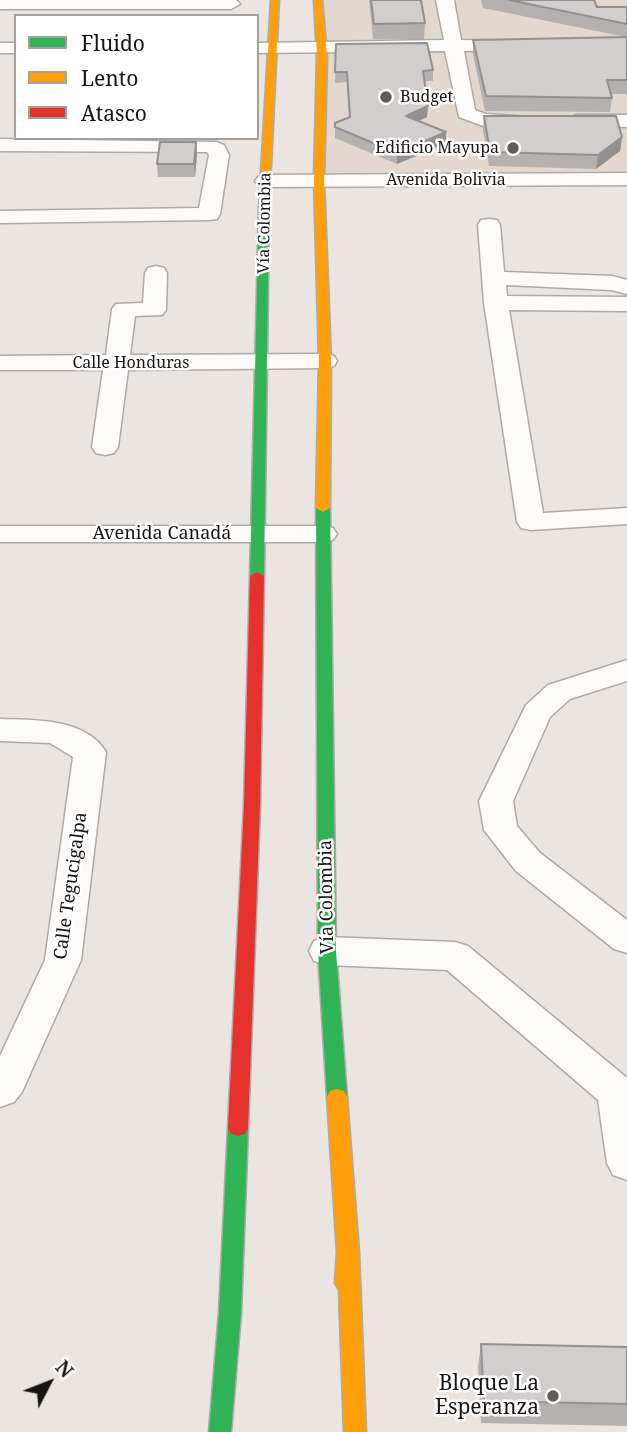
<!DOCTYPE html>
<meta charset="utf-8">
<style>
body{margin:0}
#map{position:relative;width:627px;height:1432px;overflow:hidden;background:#eae5e0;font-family:"Noto Serif",serif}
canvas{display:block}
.legend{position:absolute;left:14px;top:14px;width:245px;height:126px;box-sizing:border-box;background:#fff;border:2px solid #a2a1a0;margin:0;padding:9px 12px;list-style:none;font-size:21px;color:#171412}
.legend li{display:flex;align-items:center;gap:14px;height:35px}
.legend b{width:35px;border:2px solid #a2a1a0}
.north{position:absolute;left:14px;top:1348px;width:70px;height:70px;-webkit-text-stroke:5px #fff;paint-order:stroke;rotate:48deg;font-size:19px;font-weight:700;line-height:28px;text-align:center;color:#171412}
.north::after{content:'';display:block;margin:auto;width:24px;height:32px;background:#171412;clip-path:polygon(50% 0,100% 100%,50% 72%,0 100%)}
</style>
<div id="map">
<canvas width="627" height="1432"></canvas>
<ul class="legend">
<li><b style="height:9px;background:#30b455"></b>Fluido</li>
<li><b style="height:9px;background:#ff9f0a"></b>Lento</li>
<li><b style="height:9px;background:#e5322d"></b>Atasco</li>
</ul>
<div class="north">N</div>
</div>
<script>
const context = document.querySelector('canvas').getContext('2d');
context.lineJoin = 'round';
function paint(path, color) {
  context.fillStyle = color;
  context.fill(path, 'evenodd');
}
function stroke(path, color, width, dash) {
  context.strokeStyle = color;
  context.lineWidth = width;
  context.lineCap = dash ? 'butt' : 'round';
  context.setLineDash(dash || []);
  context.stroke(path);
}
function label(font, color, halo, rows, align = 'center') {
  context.font = font + ' "Noto Serif",serif';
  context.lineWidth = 5;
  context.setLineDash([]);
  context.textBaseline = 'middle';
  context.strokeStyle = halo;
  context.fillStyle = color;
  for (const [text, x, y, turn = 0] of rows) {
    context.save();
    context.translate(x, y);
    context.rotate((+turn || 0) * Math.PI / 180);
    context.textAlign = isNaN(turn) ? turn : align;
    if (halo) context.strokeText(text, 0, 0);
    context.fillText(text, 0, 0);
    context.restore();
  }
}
paint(new Path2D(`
 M 318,0 L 627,0 L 627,179 L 320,180 Z`), '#e3d8cf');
const street = new Path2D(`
 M 0,0 L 236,0 L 240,4 L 231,9 L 0,9 Z
 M 436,0 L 454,0 L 461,40 L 521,41 L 524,45 L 521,49 L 515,50 L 464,51 L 475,110 L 486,114 L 531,117 L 534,121 L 531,125 L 483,126 L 459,117 L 445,51 L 257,53 L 257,43 L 444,40 Z
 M 0,43 L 16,43 L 16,53 L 0,53 Z
 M 576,115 L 627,115 L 627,127 L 569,125 L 566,121 Z
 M 0,139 L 216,142 L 224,145 L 229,155 L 220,214 L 217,219 L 209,220 L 0,223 L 0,211 L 199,208 L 209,155 L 207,152 L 0,151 Z
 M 627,173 L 627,185 L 265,187 L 258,185 L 255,181 L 258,177 L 265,175 Z
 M 489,219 L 497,220 L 500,225 L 504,272 L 612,276 L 627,280 L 627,294 L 611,290 L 506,285 L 507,296 L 627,297 L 627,311 L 509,310 L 543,513 L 627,508 L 627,524 L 531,530 L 521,528 L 517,522 L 484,303 L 478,225 L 481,220 Z
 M 156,266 L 164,268 L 167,273 L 166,310 L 162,315 L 135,316 L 130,355 L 325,354 L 334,356 L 337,361 L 334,366 L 325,368 L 128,370 L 118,447 L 114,453 L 105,455 L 96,453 L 92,447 L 103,370 L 0,370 L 0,356 L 106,355 L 112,309 L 116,304 L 143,303 L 145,273 L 148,268 Z
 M 0,526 L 323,526 L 333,528 L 337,534 L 333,540 L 323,542 L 0,542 Z
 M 627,660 L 627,681 L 570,699 L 550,717 L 513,801 L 517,826 L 540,853 L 627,920 L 627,953 L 614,949 L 516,871 L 484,830 L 479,801 L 526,705 L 548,685 Z
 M 0,719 C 34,720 86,718 106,752 L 81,960 L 22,1092 L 14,1102 L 0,1107 L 0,1056 L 45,960 L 73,757 L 50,743 L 0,741 Z
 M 327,937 L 455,942 L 468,946 L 627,1078 L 627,1180 L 613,1175 L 607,1163 L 598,1100 L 447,970 L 327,965 L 314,961 L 309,951 L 314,941 Z`);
const fast = new Path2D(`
 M 264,204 L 269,207 L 264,576 L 257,580 L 250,576 L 259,207 Z
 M 323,504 L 330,508 L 336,951 L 347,1097 L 344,1103 L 337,1105 L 330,1103 L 327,1097 L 318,951 L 316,508 Z
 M 238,1120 L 245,1122 L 248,1128 L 241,1313 L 231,1432 L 209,1432 L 219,1313 L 228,1128 L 231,1122 Z`);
const slow = new Path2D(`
 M 271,0 L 279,0 L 269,207 L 264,210 L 259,207 Z
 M 314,0 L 322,0 L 327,56 L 324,180 L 331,361 L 330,508 L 323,512 L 316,508 L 319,361 L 314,180 L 317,56 Z
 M 337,1089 L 344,1091 L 347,1097 L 359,1252 L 366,1432 L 344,1432 L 339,1290 L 335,1283 L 337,1252 L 327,1097 L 330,1091 Z`);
const jam = new Path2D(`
 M 257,572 L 264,576 L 260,805 L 248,1128 L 245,1134 L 238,1136 L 231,1134 L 228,1128 L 244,805 L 250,576 Z`);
stroke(street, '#aeaaa7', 3);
stroke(fast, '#aeaaa7', 3);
stroke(slow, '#aeaaa7', 3);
stroke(jam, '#aeaaa7', 3);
paint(street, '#fcfbfa');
paint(fast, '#30b455');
paint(slow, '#ff9f0a');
paint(jam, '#e5322d');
paint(new Path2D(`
 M 369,0 L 421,0 L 425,23 L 424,39 L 373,39 Z
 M 481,0 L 594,0 L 597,7 L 627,7 L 627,94 L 611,94 L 612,98 L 610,112 L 485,111 L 473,54 L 473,40 L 626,37 L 483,8 Z
 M 336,44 L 433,70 L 433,81 L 424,81 L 427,117 L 419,121 L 446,132 L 446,143 L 397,164 L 335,138 L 335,123 L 349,118 L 347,82 L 335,83 Z
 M 484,116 L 622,137 L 620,151 L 596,169 L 489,166 L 483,130 Z
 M 196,142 L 197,155 L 195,177 L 158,177 L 157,164 Z
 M 481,1344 L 627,1347 L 627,1426 L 481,1423 L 478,1366 Z`), '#b4b1b0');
paint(new Path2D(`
 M 428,106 L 427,117 L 406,126 L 406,116 Z
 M 446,132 L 446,143 L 397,164 L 397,153 Z
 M 622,137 L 620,151 L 596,169 L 598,155 Z
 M 196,142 L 197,155 L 195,177 L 194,164 Z`), '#929090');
const building = new Path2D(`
 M 371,0 L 421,0 L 425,23 L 374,24 Z
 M 509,0 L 594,0 L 597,7 L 627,7 L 627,24 Z
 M 627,37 L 627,80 L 607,80 L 612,98 L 486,96 L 473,40 Z
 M 427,43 L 433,70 L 423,71 L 428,106 L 406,116 L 446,132 L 397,153 L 335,127 L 335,123 L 350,117 L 347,72 L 335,72 L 336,44 Z
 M 484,116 L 616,116 L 622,137 L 598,155 L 490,152 Z
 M 160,142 L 196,142 L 194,164 L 157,164 Z
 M 481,1344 L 627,1347 L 627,1404 L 484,1401 Z`);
paint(building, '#d1cecd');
stroke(building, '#929090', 2);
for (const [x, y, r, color] of [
 [386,97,7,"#615d5a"],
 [513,148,7,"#615d5a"],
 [553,1396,7,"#615d5a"]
]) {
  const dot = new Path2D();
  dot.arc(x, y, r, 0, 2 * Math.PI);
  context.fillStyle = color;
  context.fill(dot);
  stroke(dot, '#fff', 2.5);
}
label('16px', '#171412', '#fff', [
 ["Budget",400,97],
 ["Edificio Mayupa",499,148,"right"]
], 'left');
label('16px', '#171412', '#fff', [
 ["Avenida Bolivia",446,180],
 ["Vía Colombia",265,223,-89],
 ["Calle Honduras",131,363]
]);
label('18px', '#171412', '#fff', [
 ["Avenida Canadá",162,534],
 ["Calle Tegucigalpa",71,886,-82],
 ["Vía Colombia",327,897,-91]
]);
label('21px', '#171412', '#fff', [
 ["Bloque La",539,1384],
 ["Esperanza",539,1408]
], 'right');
</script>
